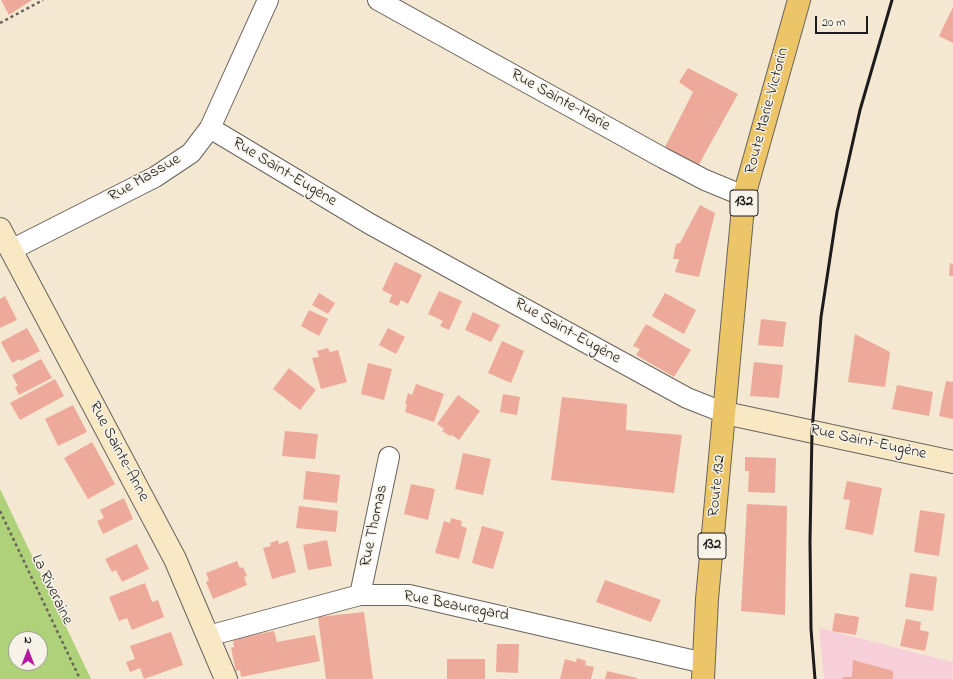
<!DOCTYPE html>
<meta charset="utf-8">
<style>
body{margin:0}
#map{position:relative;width:953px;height:679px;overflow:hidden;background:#f4e8d3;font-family:"Indie Flower",sans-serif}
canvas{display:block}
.north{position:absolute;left:8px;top:631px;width:40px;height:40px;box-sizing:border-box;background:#f7f3e8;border:1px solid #9f9d96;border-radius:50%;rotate:0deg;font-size:11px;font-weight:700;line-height:16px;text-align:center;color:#1c1c1c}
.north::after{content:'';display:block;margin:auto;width:14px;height:18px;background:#b5179e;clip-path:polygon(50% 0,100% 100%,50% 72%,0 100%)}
.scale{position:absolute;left:815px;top:16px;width:53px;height:18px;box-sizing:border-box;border:2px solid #1c1c1c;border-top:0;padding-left:5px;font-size:12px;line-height:14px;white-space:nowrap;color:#1c1c1c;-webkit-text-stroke:3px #f7f3e8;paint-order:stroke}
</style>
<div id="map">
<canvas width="953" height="679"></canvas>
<div class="north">N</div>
<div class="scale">20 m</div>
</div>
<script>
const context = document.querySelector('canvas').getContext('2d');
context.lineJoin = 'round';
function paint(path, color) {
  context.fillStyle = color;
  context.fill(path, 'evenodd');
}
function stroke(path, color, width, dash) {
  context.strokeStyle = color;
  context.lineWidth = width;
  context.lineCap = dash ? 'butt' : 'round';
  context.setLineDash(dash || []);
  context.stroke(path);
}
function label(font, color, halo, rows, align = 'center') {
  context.font = font + ' "Indie Flower",sans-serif';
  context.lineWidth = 3;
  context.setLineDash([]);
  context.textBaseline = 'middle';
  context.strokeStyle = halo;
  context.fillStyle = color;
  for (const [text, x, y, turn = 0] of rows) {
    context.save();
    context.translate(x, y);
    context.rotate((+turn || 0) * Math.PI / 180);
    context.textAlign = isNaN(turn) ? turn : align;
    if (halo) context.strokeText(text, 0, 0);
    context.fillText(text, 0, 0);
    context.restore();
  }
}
paint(new Path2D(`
 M 819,628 L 953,662 L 952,679 L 824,679 Z`), '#f6cfd8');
paint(new Path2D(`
 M 0,489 L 91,679 L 0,679 ZM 16,639 L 40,639 L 40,663 L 16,663 Z`), '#afd17a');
paint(new Path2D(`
 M 1,0 L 32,0 L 9,15 Z
 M 953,7 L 953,43 L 939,36 Z
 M 688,68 L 738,94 L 698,166 L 665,147 L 693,92 L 679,82 Z
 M 700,205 L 715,213 L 699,277 L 675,272 L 679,259 L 673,259 L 676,244 L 680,243 Z
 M 395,262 L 422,275 L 408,304 L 401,300 L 398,306 L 389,302 L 392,295 L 382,290 Z
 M 950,263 L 953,264 L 953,276 L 949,276 Z
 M 439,291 L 462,301 L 449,330 L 440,326 L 443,321 L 428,314 Z
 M 319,293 L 335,303 L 328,314 L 312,305 Z
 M 665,293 L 696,310 L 684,334 L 652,316 Z
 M 5,296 L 17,320 L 0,328 L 0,299 Z
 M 309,310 L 328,319 L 319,336 L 301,326 Z
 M 473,312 L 500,325 L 491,342 L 465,330 Z
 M 761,319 L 786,322 L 783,347 L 758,345 Z
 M 646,324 L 691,350 L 674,377 L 636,355 L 640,349 L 633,346 Z
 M 27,328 L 40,351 L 21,361 L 20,359 L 12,363 L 1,342 Z
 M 388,328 L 405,337 L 396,354 L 379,345 Z
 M 855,334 L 890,352 L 885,387 L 848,382 Z
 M 502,341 L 524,351 L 511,383 L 488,373 Z
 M 328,348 L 330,352 L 338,350 L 347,382 L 321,389 L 312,358 L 319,357 L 317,351 Z
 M 41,359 L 52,378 L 19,395 L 15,387 L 18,386 L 12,375 Z
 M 754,362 L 783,365 L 779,398 L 750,396 Z
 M 368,363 L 392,369 L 384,400 L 361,394 Z
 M 289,368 L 316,390 L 300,410 L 273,389 Z
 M 55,379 L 64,396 L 20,420 L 10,403 Z
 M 946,381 L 953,382 L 953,419 L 939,416 Z
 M 416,384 L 444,394 L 434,422 L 405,412 L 407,405 L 405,404 L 408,393 L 412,395 Z
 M 897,385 L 933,392 L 929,416 L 892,409 Z
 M 503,394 L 520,397 L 517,415 L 500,412 Z
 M 458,395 L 480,411 L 459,440 L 452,435 L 450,436 L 442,431 L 444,429 L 437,424 Z
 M 562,397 L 627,404 L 626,430 L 682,435 L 674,493 L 551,480 Z
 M 73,405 L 87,432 L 58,446 L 45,419 Z
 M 285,431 L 318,434 L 315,459 L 282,456 Z
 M 92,442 L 115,484 L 88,499 L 64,458 Z
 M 463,453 L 491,459 L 483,495 L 455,489 Z
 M 745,457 L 776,458 L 775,493 L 748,492 L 749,471 L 745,471 Z
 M 306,471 L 340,475 L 337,503 L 303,499 Z
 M 847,481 L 882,488 L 873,535 L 845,529 L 850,500 L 843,499 Z
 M 411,484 L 435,489 L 428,520 L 404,514 Z
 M 124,498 L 133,519 L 103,534 L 97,521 L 104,518 L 100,510 Z
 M 747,504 L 787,506 L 785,615 L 741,611 Z
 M 299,506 L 338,511 L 336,532 L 296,528 Z
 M 920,510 L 945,514 L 939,556 L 914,552 Z
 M 451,518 L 462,521 L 461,526 L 467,528 L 459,559 L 435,553 L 444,521 L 450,523 Z
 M 482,526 L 504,532 L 493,569 L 472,563 Z
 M 278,540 L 279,544 L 288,541 L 296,572 L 272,579 L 263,548 L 271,546 L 270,543 Z
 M 327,540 L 332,566 L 308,570 L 303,545 Z
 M 137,544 L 149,569 L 122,582 L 116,570 L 112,572 L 105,559 Z
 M 237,561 L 240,568 L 243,567 L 247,576 L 244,577 L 247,585 L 213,599 L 206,582 L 209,580 L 206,573 Z
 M 910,573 L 937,577 L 933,611 L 905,607 Z
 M 605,580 L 661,600 L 651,622 L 596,602 Z
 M 145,583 L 152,602 L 158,600 L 164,617 L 132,630 L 127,618 L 119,621 L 109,597 Z
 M 364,612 L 373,679 L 326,679 L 318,617 Z
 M 835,613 L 859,617 L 856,635 L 832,631 Z
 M 906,619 L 921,622 L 920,630 L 929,632 L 925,651 L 900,646 Z
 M 274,631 L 277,642 L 315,635 L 320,661 L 241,677 L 240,670 L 236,671 L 231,648 L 234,647 L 233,639 Z
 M 171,632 L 183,665 L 144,679 L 140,668 L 130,672 L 126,662 L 135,659 L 130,646 Z
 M 497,644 L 519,644 L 518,673 L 496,672 Z
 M 577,658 L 586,661 L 585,665 L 594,667 L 591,679 L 560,679 L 565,659 L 576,662 Z
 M 447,659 L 485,659 L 485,679 L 447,679 Z
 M 853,660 L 893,671 L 893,679 L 843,679 L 843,677 L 852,677 Z
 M 607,671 L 637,678 L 637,679 L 605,679 Z`), '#eda999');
const street = new Path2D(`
 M 378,0 L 663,158 L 705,180 L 744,196
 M 210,128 L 370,224 L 687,398 L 725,413
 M 11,250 L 155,177 L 191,153 L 210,128 L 268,0
 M 360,595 L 389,457
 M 208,636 L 360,595 L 409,595 L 704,663`);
const secondary = new Path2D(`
 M 0,229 L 11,250 L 175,559 L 226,679
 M 725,413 L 953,462`);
const primary = new Path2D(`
 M 703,679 L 707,599 L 744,196 L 799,0`);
stroke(street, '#68635c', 22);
stroke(secondary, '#68635c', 24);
stroke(primary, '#68635c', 24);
stroke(new Path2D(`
 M 0,23 L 43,0
 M 0,511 L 80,679`), '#68635c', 2.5, [3, 3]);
stroke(street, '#fff', 20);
stroke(secondary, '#f8e8c3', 22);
stroke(primary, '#edc569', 22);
stroke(new Path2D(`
 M 815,679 L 811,629 L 810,541 L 812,431 L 821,317 L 837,212 L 860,110 L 892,0`), '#1c1c1c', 3);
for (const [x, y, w] of [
 [744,203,28],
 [712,546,28]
]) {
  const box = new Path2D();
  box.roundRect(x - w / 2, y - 13, w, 26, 3);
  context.fillStyle = '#f7f3e8';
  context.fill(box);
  stroke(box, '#1c1c1c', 1);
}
label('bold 15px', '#1c1c1c', null, [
 ["132",744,203],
 ["132",712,546]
]);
label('16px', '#1c1c1c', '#f7f3e8', [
 ["Rue Sainte-Marie",560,101,29],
 ["Route Marie-Victorin",768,111,-75],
 ["Rue Saint-Eugène",284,173,31],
 ["Rue Massue",145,179,-30],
 ["Rue Saint-Eugène",567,332,29],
 ["Rue Saint-Eugène",868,443,12],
 ["Rue Sainte-Anne",118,452,62],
 ["Route 132",718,486,-84],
 ["Rue Thomas",375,526,-78],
 ["La Riveraine",51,590,64],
 ["Rue Beauregard",456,607,11]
]);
</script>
